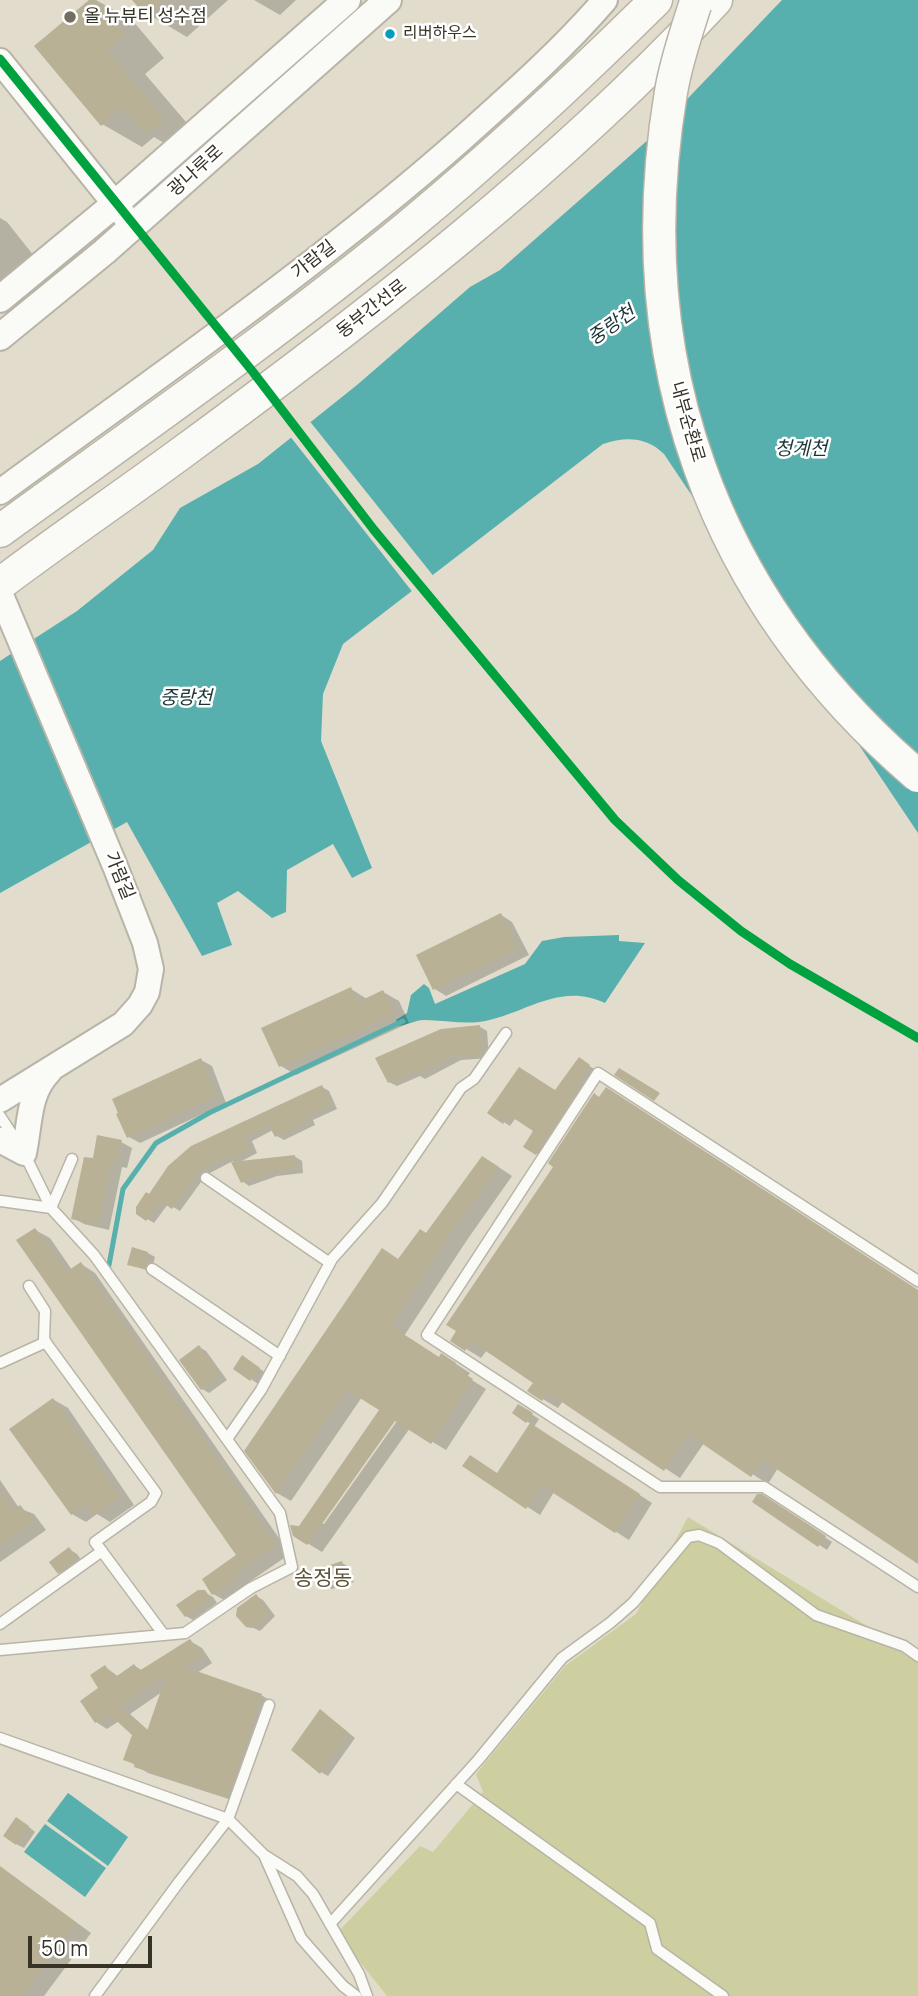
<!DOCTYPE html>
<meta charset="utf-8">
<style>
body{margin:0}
#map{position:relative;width:918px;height:1996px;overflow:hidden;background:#e1dccb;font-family:Manrope,sans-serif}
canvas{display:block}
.scale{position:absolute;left:28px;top:1936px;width:124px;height:32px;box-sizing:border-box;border:4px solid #363326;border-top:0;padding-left:9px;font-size:21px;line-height:24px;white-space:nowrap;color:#363326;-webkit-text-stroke:5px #fff;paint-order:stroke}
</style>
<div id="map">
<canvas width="918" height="1996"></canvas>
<div class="scale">50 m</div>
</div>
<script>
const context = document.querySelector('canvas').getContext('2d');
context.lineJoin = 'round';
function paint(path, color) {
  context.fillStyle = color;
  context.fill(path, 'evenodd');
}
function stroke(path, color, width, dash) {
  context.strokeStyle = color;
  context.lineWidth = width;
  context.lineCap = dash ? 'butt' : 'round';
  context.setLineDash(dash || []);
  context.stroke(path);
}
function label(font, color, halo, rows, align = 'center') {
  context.font = font + ' Manrope,"Noto Sans KR",sans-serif';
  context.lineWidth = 5;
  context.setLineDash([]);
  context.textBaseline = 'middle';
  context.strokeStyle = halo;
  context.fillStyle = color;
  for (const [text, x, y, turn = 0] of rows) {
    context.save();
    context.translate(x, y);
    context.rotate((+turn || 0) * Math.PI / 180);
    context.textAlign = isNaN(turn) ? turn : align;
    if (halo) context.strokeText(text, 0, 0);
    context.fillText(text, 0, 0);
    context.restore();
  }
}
paint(new Path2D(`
 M 688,1517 L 918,1657 L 918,1996 L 387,1996 L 337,1933 L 420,1846 L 433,1852 L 483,1792 L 476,1774 L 565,1666 L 636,1614 Z`), '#cecfa0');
paint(new Path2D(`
 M 782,0 L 918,0 L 918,833 L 664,454 C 647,437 626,436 603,444 L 343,644 L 323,694 L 321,741 L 372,868 L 352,878 L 333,844 L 287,870 L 286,912 L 272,918 L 238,891 L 217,903 L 232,945 L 202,956 L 127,822 L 0,893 L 0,661 L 77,611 L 153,550 L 180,508 L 258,464 L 357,385 L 470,287 L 500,270 L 649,139 Z
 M 619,935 L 619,941 L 645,943 L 605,1003 C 558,981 523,1016 479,1022 C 461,1024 443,1020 424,1020 C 416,1020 407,1025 398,1026 L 396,1020 L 407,1013 L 411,995 L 424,984 L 429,988 L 435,1004 L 525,964 L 542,941 L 564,937 Z
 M 68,1793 L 128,1837 L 108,1866 L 47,1821 Z
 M 45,1824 L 106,1868 L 85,1897 L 24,1852 Z`), '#58b0ae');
paint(new Path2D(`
 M 308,419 L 435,578 L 414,594 L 289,435 Z`), '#e1dccb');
paint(new Path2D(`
 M 91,0 L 96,0 L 133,21 L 164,58 L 145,74 L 203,142 L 186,156 L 154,137 L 142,147 L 102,124 Z
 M 135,0 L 228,0 L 187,37 L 148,14 Z
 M 254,0 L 296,0 L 280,15 Z
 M 0,218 L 7,222 L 34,256 L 0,284 Z
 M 501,915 L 512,922 L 529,955 L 446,996 L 435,989 Z
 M 351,989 L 367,999 L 383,992 L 399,1001 L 409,1023 L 296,1075 L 281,1066 Z
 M 480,1027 L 487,1031 L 489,1058 L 461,1060 L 425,1079 L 420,1076 L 397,1086 L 389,1082 Z
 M 201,1060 L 212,1066 L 226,1103 L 140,1143 L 129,1137 Z
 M 579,1060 L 596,1070 L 543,1157 L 525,1146 L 536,1131 L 515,1119 L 510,1126 L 490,1113 L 556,1092 Z
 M 322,1087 L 329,1091 L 337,1109 L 313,1120 L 315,1125 L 284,1140 L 277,1136 L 273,1130 L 252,1141 L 257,1153 L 238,1163 L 294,1156 L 302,1161 L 303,1173 L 277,1176 L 249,1186 L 242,1181 L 233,1161 L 206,1175 L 180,1211 L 168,1204 L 154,1223 L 137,1213 L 150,1196 Z
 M 121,1142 L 132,1148 L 127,1168 L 122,1167 L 109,1230 L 84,1224 L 73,1218 L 94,1160 Z
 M 497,1166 L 512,1176 L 467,1240 L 404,1336 L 440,1359 L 442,1356 L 456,1364 L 470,1373 L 467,1377 L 486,1389 L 446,1450 L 410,1428 L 322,1552 L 294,1535 L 381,1410 L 362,1397 L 291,1501 L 277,1493 L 247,1451 L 399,1261 ZM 399,1412 L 402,1414 L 324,1524 L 321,1523 Z
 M 35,1230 L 50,1238 L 72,1270 L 81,1264 L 95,1273 L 290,1554 L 249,1582 L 252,1585 L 228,1602 L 213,1594 L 239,1556 Z
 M 148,1253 L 155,1257 L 151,1272 L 130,1264 Z
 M 918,1291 L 918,1562 L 778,1468 L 768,1484 L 704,1443 L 680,1478 L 563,1401 L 558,1408 L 543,1399 L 535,1382 L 487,1350 L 481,1358 L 452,1340 Z
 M 199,1347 L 206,1351 L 227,1380 L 209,1393 L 202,1389 Z
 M 250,1362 L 266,1373 L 258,1384 L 251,1379 Z
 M 54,1400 L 68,1408 L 134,1505 L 110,1522 L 97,1514 L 86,1522 L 72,1514 Z
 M 519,1406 L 539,1419 L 534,1427 L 652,1503 L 629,1540 L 554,1492 L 540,1515 L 465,1466 L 498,1474 L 531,1424 L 514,1413 Z
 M 0,1480 L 19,1508 L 34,1514 L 46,1530 L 0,1562 Z
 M 754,1501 L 770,1501 L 832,1542 L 827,1550 Z
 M 69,1549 L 77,1554 L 84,1564 L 66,1577 L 59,1572 Z
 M 342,1563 L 349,1567 L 354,1582 L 332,1589 L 325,1585 Z
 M 204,1592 L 213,1597 L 217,1603 L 193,1620 L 186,1616 Z
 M 256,1596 L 263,1600 L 275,1616 L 260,1631 L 247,1625 Z
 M 190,1641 L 202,1648 L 212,1663 L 197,1673 L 261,1695 L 273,1702 L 240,1801 L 238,1802 L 148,1773 L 125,1759 L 134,1734 L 119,1721 L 107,1729 L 96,1722 L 105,1667 L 119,1677 L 135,1666 L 143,1671 ZM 162,1692 L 149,1731 L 130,1714 Z
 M 321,1711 L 355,1738 L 328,1776 L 321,1772 Z
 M 24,1823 L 35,1832 L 24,1848 L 16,1844 Z
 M 0,1867 L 91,1933 L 44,1996 L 0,1996 Z`), '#0003');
stroke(new Path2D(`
 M 109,1265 L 123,1189 L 156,1143 L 209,1113 L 403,1021`), '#58b0ae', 5);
paint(new Path2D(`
 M 89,0 L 96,0 L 125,34 L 107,50 L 164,118 L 146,135 L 123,107 L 101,126 L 34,46 Z
 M 132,0 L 164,0 L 146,16 Z
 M 501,913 L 518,948 L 433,990 L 416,955 Z
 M 351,987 L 358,1002 L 383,990 L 395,1014 L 279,1067 L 261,1028 Z
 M 480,1025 L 482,1054 L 453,1056 L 416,1075 L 414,1072 L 388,1083 L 375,1058 L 441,1029 Z
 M 579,1057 L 590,1065 L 578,1083 L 581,1085 L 536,1155 L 523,1147 L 533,1131 L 512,1117 L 508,1116 L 503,1124 L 487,1113 L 519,1067 L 555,1090 Z
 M 201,1058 L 216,1096 L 127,1138 L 116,1114 L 118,1113 L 112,1099 Z
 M 619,1068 L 660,1093 L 654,1101 L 614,1075 Z
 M 322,1085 L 331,1105 L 307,1116 L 309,1121 L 275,1137 L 269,1125 L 245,1137 L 251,1149 L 230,1160 L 228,1156 L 199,1171 L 172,1209 L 160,1201 L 146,1221 L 136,1214 L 136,1207 L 146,1192 L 149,1194 L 168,1166 L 191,1146 Z
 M 606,1087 L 918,1290 L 918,1564 L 763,1460 L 751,1477 L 688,1434 L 664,1471 L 547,1392 L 542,1401 L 527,1391 L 533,1383 L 471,1341 L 465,1351 L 450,1341 L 456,1331 L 446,1325 L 553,1167 L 548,1163 L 594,1093 L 599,1097 Z
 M 97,1135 L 122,1140 L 117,1163 L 112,1162 L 98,1225 L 71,1219 L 84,1157 L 93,1158 Z
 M 295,1155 L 296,1169 L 269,1172 L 241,1183 L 231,1162 Z
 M 482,1156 L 499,1167 L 452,1231 L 391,1326 L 439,1357 L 441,1353 L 456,1363 L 454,1367 L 473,1379 L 431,1444 L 395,1421 L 307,1545 L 293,1536 L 290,1525 L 299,1526 L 379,1410 L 347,1390 L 276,1494 L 244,1451 L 382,1248 L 398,1259 L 420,1229 L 426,1233 Z
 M 35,1228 L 66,1272 L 81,1262 L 276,1545 L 236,1573 L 239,1577 L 212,1595 L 202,1579 L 236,1555 L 16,1240 Z
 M 132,1247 L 148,1252 L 144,1269 L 127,1265 Z
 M 199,1345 L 220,1375 L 201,1390 L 179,1360 Z
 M 242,1355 L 260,1368 L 250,1381 L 233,1369 Z
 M 53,1398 L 120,1497 L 94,1515 L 86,1504 L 71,1515 L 9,1429 Z
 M 518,1404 L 533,1413 L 526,1423 L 512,1413 Z
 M 530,1423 L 640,1494 L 615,1533 L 541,1485 L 526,1509 L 462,1466 L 470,1455 L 497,1473 Z
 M 0,1490 L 14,1509 L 20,1505 L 34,1522 L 0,1545 Z
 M 757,1494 L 762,1494 L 826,1536 L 818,1547 L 752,1502 Z
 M 69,1547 L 78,1559 L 58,1574 L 49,1562 Z
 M 342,1561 L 347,1578 L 323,1586 L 318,1569 Z
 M 198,1590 L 205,1590 L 211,1599 L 185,1617 L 176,1605 Z
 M 256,1594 L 268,1611 L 266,1616 L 252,1628 L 246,1627 L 236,1616 L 237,1608 Z
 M 190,1639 L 202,1656 L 185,1667 L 262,1694 L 229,1795 L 225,1797 L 134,1767 L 135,1764 L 123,1760 L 132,1735 L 109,1714 L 95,1723 L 80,1701 L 98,1688 L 90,1675 L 105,1665 L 114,1678 L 134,1664 L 139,1671 ZM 166,1675 L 164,1682 L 147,1731 L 120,1706 Z
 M 320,1709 L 349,1733 L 320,1774 L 291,1750 Z
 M 16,1817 L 29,1826 L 16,1845 L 3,1836 Z
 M 0,1866 L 77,1923 L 22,1996 L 0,1996 Z`), '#b8b195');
const service = new Path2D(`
 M 0,1116 L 17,1142
 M 206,1178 L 330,1263
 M 1,1201 L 51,1208 L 72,1159
 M 152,1269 L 280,1356
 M 918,1281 L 598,1073 L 427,1335 L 660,1487 L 764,1487 L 918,1587
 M 29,1286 L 45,1311 L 44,1340 L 156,1493 L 151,1502 L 95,1542 L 164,1635
 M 0,1363 L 46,1342
 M 227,1439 L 261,1390 L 332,1259 L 382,1203 L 461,1088 L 474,1079 L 506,1033
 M 0,1624 L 102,1551
 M 0,1650 L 185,1633 L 251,1588 L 292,1567 L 280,1513 L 94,1255 L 51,1208 L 25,1155
 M 0,1738 L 228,1819 L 264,1855 L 297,1876 L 313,1894 L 359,1974 L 367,1996
 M 456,1784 L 650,1923 L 657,1949 L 723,1996
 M 264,1855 L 301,1938 L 343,1986 L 356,1996
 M 330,1924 L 479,1759 L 562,1658 L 610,1623 L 633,1603 L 688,1537 L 699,1535 L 719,1543 L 816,1615 L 904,1646 L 918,1656
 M 95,1996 L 179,1882 L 228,1819 L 269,1705`);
const tertiary = new Path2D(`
 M 0,61 L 127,219
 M 0,492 C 157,377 318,266 464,137 C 513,93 562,50 605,0
 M 0,593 L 115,866 L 145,943 L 151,969 L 147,992 L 140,1005 L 123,1024 L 0,1100
 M 0,1140 L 24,1153 C 30,1125 28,1093 49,1072`);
const secondary = new Path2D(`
 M 0,299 L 115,204 L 347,0
 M 0,337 L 104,252 L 388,0`);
const trunk = new Path2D(`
 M 0,531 C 136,432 276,335 406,228 C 493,156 576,79 656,0
 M 0,584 C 61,538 123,496 184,451 C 369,315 560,168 716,0`);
stroke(service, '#b8b4a7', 13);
stroke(tertiary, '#b8b4a7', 28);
stroke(secondary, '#b8b4a7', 30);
stroke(trunk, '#b8b4a7', 35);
stroke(service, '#fafaf7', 10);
stroke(tertiary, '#fafaf7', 24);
stroke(secondary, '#fafaf7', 26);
stroke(trunk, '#fafaf7', 32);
const trunkBridge = new Path2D(`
 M 695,5 C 686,33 676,62 671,92 C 626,360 711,599 918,776`);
stroke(trunkBridge, '#b8b4a7', 35, []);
stroke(trunkBridge, '#fafaf7', 32);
stroke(new Path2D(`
 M 0,59 L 253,372 L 374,530 L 615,820 L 678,880 L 741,931 L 790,964 L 918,1038`), '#00a23f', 9);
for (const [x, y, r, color] of [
 [70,17,7,"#726e60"],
 [390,34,6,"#059dbd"]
]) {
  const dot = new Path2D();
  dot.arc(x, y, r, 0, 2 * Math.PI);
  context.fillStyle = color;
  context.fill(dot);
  stroke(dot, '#fff', 2.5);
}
label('16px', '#363326', '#fff', [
 ["리버하우스",403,34]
], 'left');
label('18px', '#363326', '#fff', [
 ["올 뉴뷰티 성수점",84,17]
], 'left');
label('18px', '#363326', '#fff', [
 ["광나루로",196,171,-42],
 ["가람길",314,260,-38],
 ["동부간선로",372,309,-38],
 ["내부순환로",687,422,74],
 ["가람길",119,876,68]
]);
label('italic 19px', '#1b3536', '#fff', [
 ["중랑천",612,326,-35],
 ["청계천",801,450],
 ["중랑천",186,699]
]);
label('21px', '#5c5437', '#fff', [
 ["송정동",323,1579]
]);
</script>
